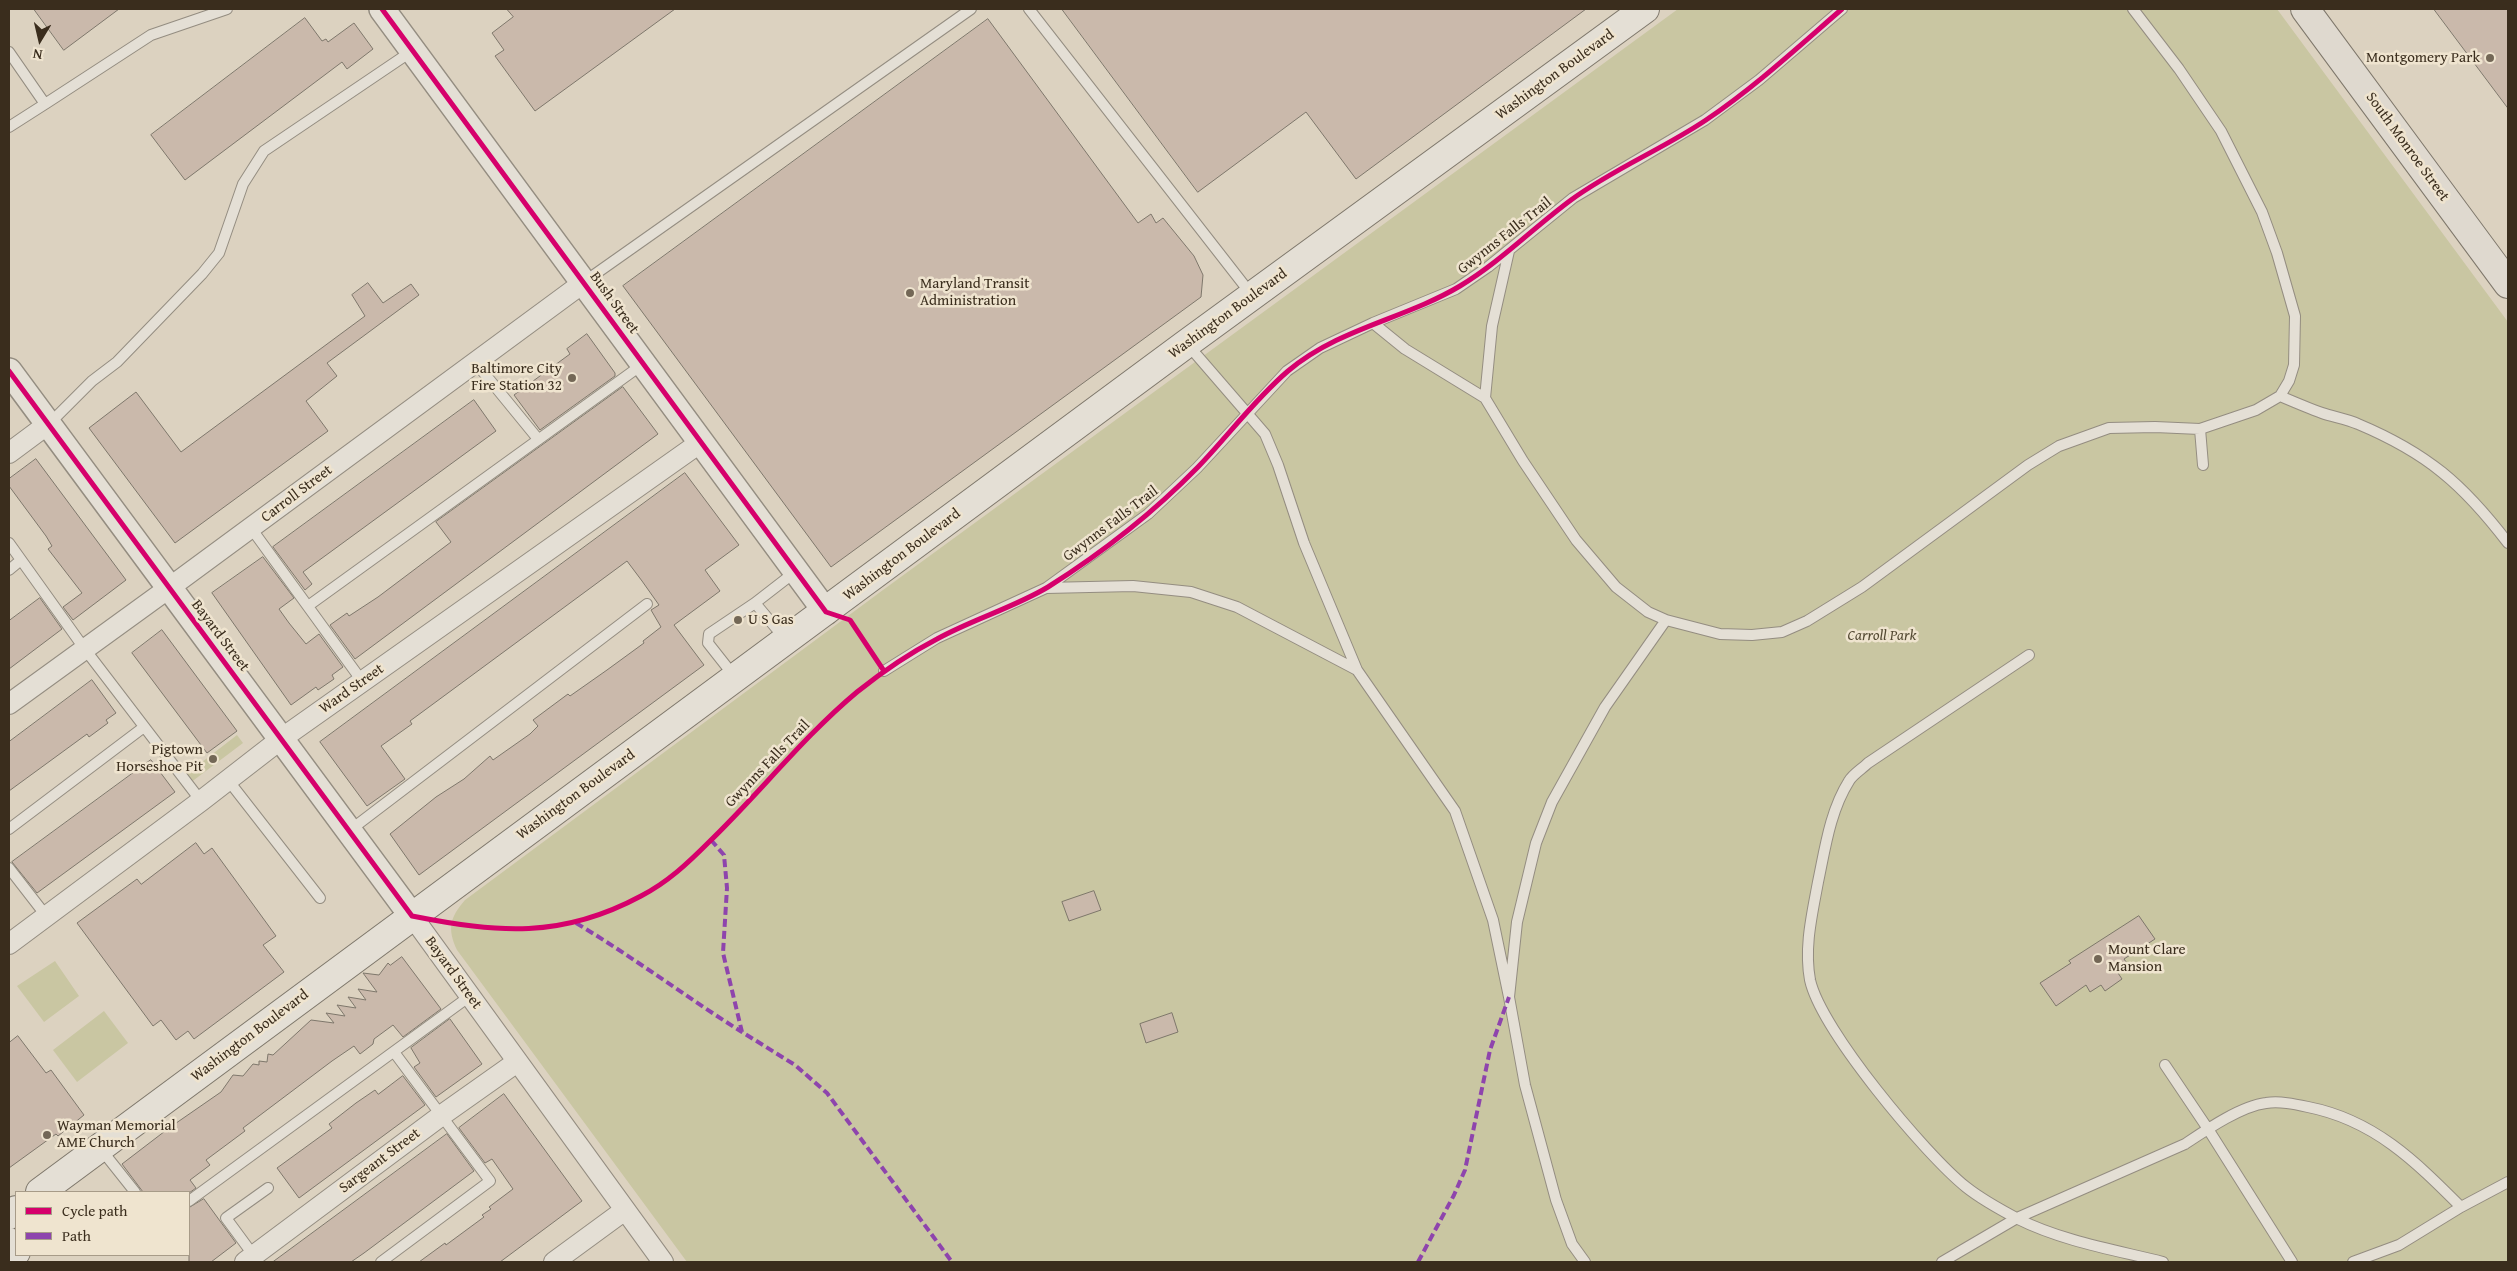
<!DOCTYPE html>
<style>
body{margin:0}
#map{position:relative;width:2517px;height:1271px;overflow:hidden;background:#dcd2c0;font-family:"Gentium Book Plus",serif}
canvas{display:block}
.frame{position:absolute;inset:0;border:10px solid #3a2d1d;pointer-events:none}
.legend{position:absolute;left:15px;top:1191px;width:175px;height:65px;box-sizing:border-box;background:#efe4cf;border:1px solid #a79b88;margin:0;padding:6px 9px;list-style:none;font-size:15px;color:#3a2d1d}
.legend li{display:flex;align-items:center;gap:10px;height:25px}
.legend b{width:25px;border:1px solid #a79b88}
.north{position:absolute;left:15px;top:15px;width:50px;height:50px;-webkit-text-stroke:4px #efe4cf;paint-order:stroke;rotate:189deg;font-size:14px;font-weight:700;line-height:20px;text-align:center;color:#3a2d1d}
.north::after{content:'';display:block;margin:auto;width:18px;height:22px;background:#3a2d1d;clip-path:polygon(50% 0,100% 100%,50% 72%,0 100%)}
</style>
<div id="map">
<canvas width="2517" height="1271"></canvas>
<div class="frame"></div>
<ul class="legend">
<li><b style="height:6px;background:#d6006c"></b>Cycle path</li>
<li><b style="height:6px;background:#8e44ad"></b>Path</li>
</ul>
<div class="north">N</div>
</div>
<script>
const context = document.querySelector('canvas').getContext('2d');
context.lineJoin = 'round';
function paint(path, color) {
  context.fillStyle = color;
  context.fill(path, 'evenodd');
}
function stroke(path, color, width, dash) {
  context.strokeStyle = color;
  context.lineWidth = width;
  context.lineCap = dash ? 'butt' : 'round';
  context.setLineDash(dash || []);
  context.stroke(path);
}
function label(font, color, halo, rows, align = 'center') {
  context.font = font + ' "Gentium Book Plus",serif';
  context.lineWidth = 5;
  context.setLineDash([]);
  context.textBaseline = 'middle';
  context.strokeStyle = halo;
  context.fillStyle = color;
  for (const [text, x, y, turn = 0] of rows) {
    context.save();
    context.translate(x, y);
    context.rotate((+turn || 0) * Math.PI / 180);
    context.textAlign = isNaN(turn) ? turn : align;
    if (halo) context.strokeText(text, 0, 0);
    context.fillText(text, 0, 0);
    context.restore();
  }
}
paint(new Path2D(`
 M 1678,9 L 2277,9 L 2508,322 L 2508,1262 L 687,1262 L 457,950 C 447,929 450,917 465,900 L 883,590 Z
 M 237,735 L 243,743 L 190,783 L 184,776 Z
 M 55,961 L 79,996 L 44,1022 L 17,986 Z
 M 104,1011 L 128,1043 L 77,1082 L 53,1050 Z`), '#c9c6a2');
const building = new Path2D(`
 M 34,9 L 119,9 L 64,50 Z
 M 507,9 L 675,9 L 535,111 L 495,56 L 504,50 L 492,33 L 513,17 Z
 M 1062,9 L 1586,9 L 1356,179 L 1306,112 L 1198,192 Z
 M 2434,9 L 2508,9 L 2508,108 Z
 M 305,18 L 322,41 L 326,39 L 328,42 L 354,23 L 373,49 L 347,69 L 342,62 L 185,180 L 151,135 Z
 M 988,19 L 1138,223 L 1151,214 L 1156,223 L 1163,218 L 1194,256 L 1203,275 L 1201,297 L 831,567 L 623,286 Z
 M 368,283 L 383,303 L 411,284 L 419,295 L 327,363 L 337,376 L 306,401 L 328,431 L 175,543 L 89,428 L 136,392 L 181,452 L 365,316 L 352,295 Z
 M 587,334 L 615,373 L 615,376 L 540,430 L 514,395 L 570,354 L 567,349 Z
 M 623,387 L 658,434 L 355,659 L 330,625 L 347,613 L 349,616 L 378,597 L 451,542 L 436,522 Z
 M 474,400 L 496,431 L 303,572 L 312,584 L 305,590 L 273,547 Z
 M 36,459 L 126,580 L 73,620 L 63,607 L 82,593 L 48,549 L 52,546 L 46,536 L 9,486 L 9,479 Z
 M 685,473 L 739,545 L 705,570 L 720,591 L 674,625 L 704,665 L 419,875 L 390,834 L 436,797 L 464,779 L 490,756 L 493,760 L 530,734 L 538,726 L 533,720 L 568,694 L 570,696 L 607,670 L 644,643 L 643,641 L 661,627 L 651,610 L 659,605 L 642,581 L 627,561 L 410,721 L 412,724 L 381,746 L 405,779 L 367,806 L 320,742 Z
 M 263,557 L 294,598 L 279,609 L 289,623 L 306,644 L 319,634 L 343,667 L 332,675 L 334,679 L 318,690 L 316,687 L 291,705 L 212,593 Z
 M 40,598 L 62,629 L 9,669 L 9,621 Z
 M 162,630 L 237,731 L 207,753 L 132,653 Z
 M 92,680 L 116,713 L 106,720 L 108,723 L 89,737 L 87,734 L 9,791 L 9,742 Z
 M 151,760 L 175,792 L 37,893 L 12,862 Z
 M 196,843 L 204,854 L 212,848 L 276,936 L 263,945 L 284,972 L 194,1039 L 188,1031 L 176,1040 L 161,1020 L 153,1026 L 77,923 L 137,879 L 141,884 Z
 M 1094,891 L 1101,910 L 1069,921 L 1062,902 Z
 M 2139,916 L 2155,939 L 2124,959 L 2129,966 L 2118,973 L 2122,979 L 2105,991 L 2101,985 L 2090,992 L 2086,985 L 2056,1006 L 2040,983 L 2071,963 L 2069,961 Z
 M 402,957 L 441,1009 L 403,1037 L 393,1025 L 374,1039 L 373,1044 L 360,1054 L 354,1046 L 332,1061 L 243,1128 L 245,1131 L 206,1160 L 210,1165 L 190,1180 L 196,1188 L 189,1193 L 143,1192 L 122,1164 L 169,1128 L 221,1092 L 233,1075 L 243,1076 L 253,1064 L 259,1065 L 259,1061 L 267,1062 L 268,1054 L 273,1055 L 311,1020 L 334,1023 L 326,1013 L 345,1016 L 337,1005 L 356,1008 L 348,997 L 366,1000 L 358,989 L 377,992 L 363,973 L 379,975 L 388,963 L 390,965 Z
 M 1172,1013 L 1178,1032 L 1146,1043 L 1140,1024 Z
 M 450,1019 L 482,1064 L 436,1097 L 414,1067 L 420,1063 L 411,1048 Z
 M 18,1036 L 46,1073 L 51,1070 L 84,1115 L 58,1136 L 56,1134 L 9,1168 L 9,1043 Z
 M 403,1076 L 425,1105 L 299,1198 L 277,1168 L 332,1128 L 329,1124 L 356,1103 L 375,1090 L 378,1094 Z
 M 504,1094 L 582,1201 L 500,1262 L 419,1262 L 445,1243 L 446,1245 L 484,1217 L 482,1215 L 491,1209 L 489,1207 L 513,1189 L 492,1159 L 485,1163 L 459,1128 Z
 M 447,1134 L 474,1171 L 364,1253 L 351,1262 L 273,1262 Z
 M 204,1199 L 236,1243 L 211,1262 L 189,1262 L 189,1208 Z`);
paint(building, '#cab9ab');
stroke(building, '#7e776b', 1);
const service = new Path2D(`
 M 1029,9 L 1251,294
 M 9,52 L 45,104 L 151,35 L 227,9
 M 9,127 L 45,104
 M 584,282 L 971,9
 M 1373,323 L 1405,349 L 1485,398 L 1523,461 L 1576,540 L 1616,587 L 1648,612 L 1666,620 L 1720,634 L 1752,635 L 1782,632 L 1807,621 L 1862,587 L 2028,465 L 2059,446 L 2109,428 L 2155,427 L 2200,429 L 2256,410 L 2280,396 L 2289,381 L 2294,365 L 2295,316 L 2277,253 L 2262,212 L 2221,131 L 2179,69 L 2133,9
 M 1188,345 L 1265,434 L 1278,465 L 1304,543 L 1357,670
 M 475,362 L 538,439
 M 2280,396 C 2294,402 2308,408 2322,413 C 2334,417 2347,419 2358,424 C 2427,453 2463,484 2508,543
 M 1485,398 L 1492,326 L 1509,251
 M 49,424 L 92,381 L 117,362 L 202,274 L 219,253 L 243,184 L 264,151 L 412,51
 M 2200,429 L 2203,465
 M 251,528 L 362,681
 M 9,543 L 84,648 L 201,801
 M 9,570 L 21,560
 M 1046,588 L 1133,586 L 1191,592 L 1237,607 L 1357,670 L 1455,811 L 1493,920 L 1509,997
 M 755,603 L 795,572
 M 308,606 L 643,364
 M 2029,655 L 1868,763 C 1862,769 1853,774 1849,781 C 1830,811 1825,849 1818,882 C 1812,915 1804,947 1810,980 C 1821,1030 1925,1154 1966,1187 C 1981,1199 2001,1210 2018,1219 C 2062,1241 2115,1250 2163,1262
 M 884,671 L 937,638 L 1046,588 L 1148,514 L 1197,468 L 1287,371 L 1320,348 L 1373,323 L 1456,289 L 1488,267 L 1573,198 L 1705,120 L 1759,80 L 1842,9
 M 734,676 L 708,643 L 709,634 L 755,603 L 786,640
 M 228,780 L 320,898
 M 9,829 L 144,727
 M 349,831 L 647,604
 M 9,868 L 47,917
 M 2165,1065 L 2208,1129 L 2292,1262
 M 100,1148 L 135,1192
 M 189,1201 L 470,996
 M 254,1256 L 226,1218 L 268,1188
 M 381,1262 L 490,1181 L 394,1052
 M 1585,1262 L 1572,1244 L 1556,1200 L 1525,1085 L 1509,997 L 1517,922 L 1536,843 L 1552,802 L 1605,707 L 1666,620
 M 1942,1262 L 2017,1218 L 2185,1144 C 2206,1130 2241,1106 2266,1103 C 2280,1101 2294,1104 2308,1107 C 2374,1120 2415,1161 2461,1207 L 2508,1182
 M 2353,1262 L 2399,1245 L 2461,1207`);
const minor = new Path2D(`
 M 9,453 L 48,424
 M 9,704 L 169,588 L 583,283
 M 412,916 L 663,1262
 M 9,944 L 201,801 L 281,739 L 701,442
 M 245,1262 L 442,1115 L 517,1062
 M 554,1262 L 625,1210`);
const tertiary = new Path2D(`
 M 382,9 L 826,612
 M 9,371 L 412,916`);
const secondary = new Path2D(`
 M 40,1192 L 1186,344 L 1645,9
 M 9,1215 L 16,1210
 M 9,1242 L 16,1252`);
const primary = new Path2D(`
 M 2305,9 L 2508,284`);
stroke(service, '#948d81', 12);
stroke(minor, '#948d81', 22);
stroke(tertiary, '#948d81', 28);
stroke(secondary, '#7e776b', 30);
stroke(primary, '#7e776b', 30);
stroke(service, '#e4dfd5', 10);
stroke(minor, '#e4dfd5', 20);
stroke(tertiary, '#e4dfd5', 25);
stroke(secondary, '#e4dfd5', 28);
stroke(primary, '#dfd9cf', 28);
stroke(new Path2D(`
 M 711,840 L 724,855 L 727,888 L 723,953 L 742,1032 L 795,1065 L 827,1093 L 952,1262
 M 576,923 C 633,957 686,997 742,1032
 M 1418,1262 L 1454,1195 L 1465,1170 L 1490,1050 L 1509,997`), '#8e44ad', 4, [8, 4]);
stroke(new Path2D(`
 M 382,9 L 826,612 L 850,620 L 884,671
 M 9,371 L 412,916 C 498,933 561,939 641,896 C 668,882 688,863 709,842 C 759,794 803,737 857,692 C 882,672 908,654 937,639 C 973,619 1013,608 1048,587 C 1102,553 1154,512 1198,467 C 1228,436 1255,399 1288,371 C 1339,328 1405,319 1460,286 C 1500,262 1533,228 1571,200 C 1613,169 1663,149 1706,120 C 1755,87 1798,47 1842,9`), '#d6006c', 5);
for (const [x, y, r, color] of [
 [2490,58,5,"#736756"],
 [910,293,5,"#736756"],
 [572,378,5,"#736756"],
 [738,620,5,"#736756"],
 [213,759,5,"#736756"],
 [2098,959,5,"#736756"],
 [47,1135,5,"#736756"]
]) {
  const dot = new Path2D();
  dot.arc(x, y, r, 0, 2 * Math.PI);
  context.fillStyle = color;
  context.fill(dot);
  stroke(dot, '#efe4cf', 2);
}
label('15px', '#3a2d1d', '#efe4cf', [
 ["Montgomery Park",2480,58,"right"],
 ["Maryland Transit",920,284],
 ["Administration",920,301],
 ["Baltimore City",562,369,"right"],
 ["Fire Station 32",562,386,"right"],
 ["U S Gas",748,620],
 ["Pigtown",203,750,"right"],
 ["Horseshoe Pit",203,767,"right"],
 ["Mount Clare",2108,950],
 ["Mansion",2108,967],
 ["Wayman Memorial",57,1126],
 ["AME Church",57,1143]
], 'left');
label('15px', '#3a2d1d', '#efe4cf', [
 ["Washington Boulevard",1555,75,-36],
 ["South Monroe Street",2407,147,54],
 ["Gwynns Falls Trail",1505,236,-38],
 ["Bush Street",614,303,54],
 ["Washington Boulevard",1228,314,-36],
 ["Carroll Street",297,494,-37],
 ["Gwynns Falls Trail",1111,524,-37],
 ["Washington Boulevard",902,555,-37],
 ["Bayard Street",220,636,53],
 ["Ward Street",352,689,-35],
 ["Gwynns Falls Trail",768,764,-46],
 ["Washington Boulevard",576,795,-36],
 ["Bayard Street",453,973,54],
 ["Washington Boulevard",250,1036,-37],
 ["Sargeant Street",380,1161,-37]
]);
label('italic 15px', '#544a33', '#efe4cf', [
 ["Carroll Park",1882,636]
]);
</script>
